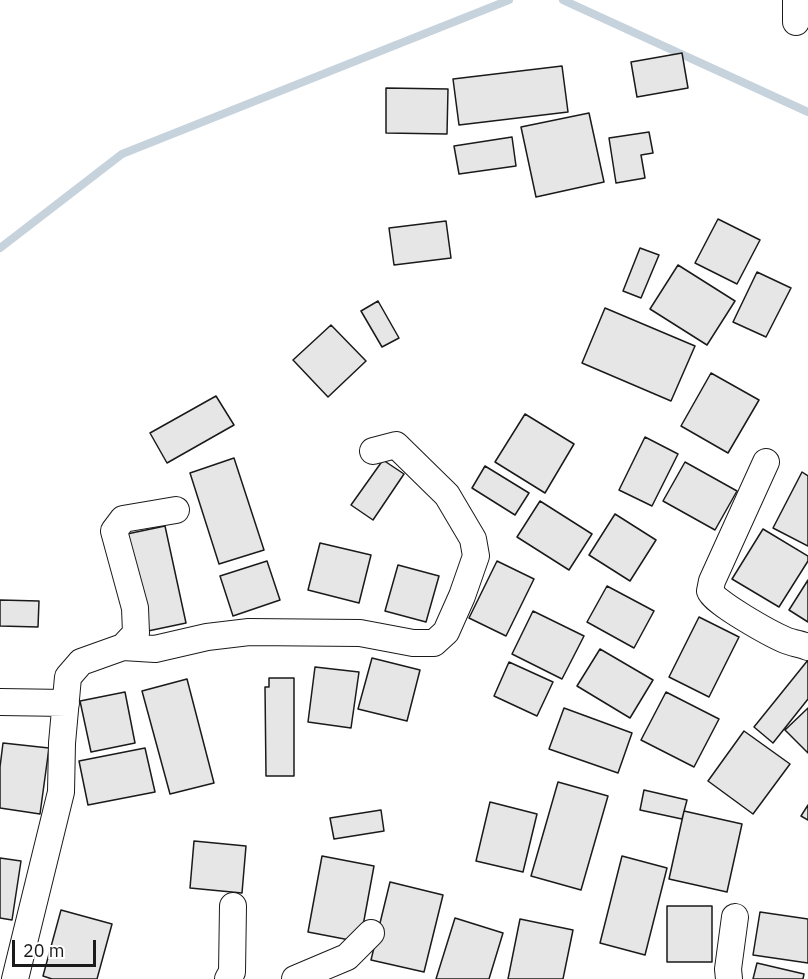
<!DOCTYPE html>
<style>
body{margin:0}
#map{position:relative;width:808px;height:979px;overflow:hidden;background:#fff;font-family:"IBM Plex Sans",sans-serif}
canvas{display:block}
.scale{position:absolute;left:12px;top:940px;width:84px;height:27px;box-sizing:border-box;border:3px solid #1a1a1a;border-top:0;padding-left:8px;font-size:18px;line-height:21px;white-space:nowrap;color:#1a1a1a;-webkit-text-stroke:4px #fff;paint-order:stroke}
</style>
<div id="map">
<canvas width="808" height="979"></canvas>
<div class="scale">20 m</div>
</div>
<script>
const context = document.querySelector('canvas').getContext('2d');
context.lineJoin = 'round';
function stroke(path, color, width, dash) {
  context.strokeStyle = color;
  context.lineWidth = width;
  context.lineCap = dash ? 'butt' : 'round';
  context.setLineDash(dash || []);
  context.stroke(path);
}
function paint(path, color) {
  context.fillStyle = color;
  context.fill(path, 'evenodd');
}
stroke(new Path2D(`
 M 563,0 L 808,112
 M 0,248 L 122,154 L 509,0`), '#c6d2dc', 8);
const building = new Path2D(`
 M 682,53 L 688,88 L 637,97 L 631,62 Z
 M 562,66 L 568,112 L 459,125 L 453,79 Z
 M 386,88 L 448,89 L 447,134 L 386,133 Z
 M 589,113 L 604,182 L 536,197 L 521,127 Z
 M 649,132 L 653,153 L 641,155 L 645,178 L 616,183 L 609,138 Z
 M 512,137 L 516,166 L 459,174 L 454,146 Z
 M 718,219 L 760,240 L 737,284 L 695,263 Z
 M 446,221 L 451,258 L 394,265 L 389,228 Z
 M 640,248 L 659,255 L 641,298 L 623,291 Z
 M 678,265 L 735,301 L 707,345 L 650,309 Z
 M 757,272 L 791,288 L 766,337 L 733,322 Z
 M 378,301 L 399,338 L 382,347 L 361,311 Z
 M 605,308 L 695,346 L 671,401 L 582,363 Z
 M 331,325 L 366,361 L 328,397 L 293,360 Z
 M 711,373 L 759,400 L 728,453 L 681,426 Z
 M 216,396 L 234,425 L 167,463 L 150,433 Z
 M 525,414 L 574,444 L 545,493 L 495,462 Z
 M 645,437 L 678,454 L 652,506 L 619,490 Z
 M 234,458 L 264,550 L 219,564 L 190,473 Z
 M 383,460 L 404,474 L 373,520 L 351,505 Z
 M 685,462 L 737,491 L 715,530 L 663,501 Z
 M 485,466 L 529,493 L 515,515 L 472,488 Z
 M 802,472 L 808,476 L 808,546 L 773,528 Z
 M 540,501 L 592,534 L 569,570 L 517,537 Z
 M 615,514 L 656,540 L 630,581 L 589,555 Z
 M 165,526 L 186,623 L 148,631 L 127,534 Z
 M 763,529 L 808,556 L 808,561 L 779,607 L 732,579 Z
 M 320,543 L 371,555 L 359,603 L 308,590 Z
 M 267,561 L 280,600 L 233,616 L 220,576 Z
 M 497,561 L 534,579 L 506,636 L 469,618 Z
 M 398,565 L 439,576 L 426,622 L 385,611 Z
 M 808,580 L 808,622 L 789,610 Z
 M 607,586 L 654,611 L 634,648 L 587,622 Z
 M 0,600 L 39,601 L 38,627 L 0,626 Z
 M 533,611 L 584,636 L 562,679 L 512,654 Z
 M 699,617 L 739,637 L 709,697 L 669,677 Z
 M 600,649 L 653,680 L 630,718 L 577,686 Z
 M 372,658 L 420,670 L 407,721 L 358,709 Z
 M 808,660 L 808,699 L 773,743 L 754,727 Z
 M 509,662 L 553,682 L 537,716 L 494,696 Z
 M 315,667 L 359,672 L 351,728 L 308,722 Z
 M 269,678 L 294,678 L 294,776 L 266,776 L 265,687 L 269,687 Z
 M 187,679 L 214,783 L 170,794 L 142,691 Z
 M 125,692 L 135,743 L 91,752 L 80,701 Z
 M 666,692 L 719,719 L 694,767 L 641,740 Z
 M 564,708 L 632,733 L 618,773 L 549,749 Z
 M 808,708 L 808,753 L 785,730 Z
 M 744,731 L 790,764 L 753,814 L 708,781 Z
 M 3,743 L 49,748 L 40,814 L 0,808 L 0,767 Z
 M 145,748 L 155,792 L 88,805 L 79,761 Z
 M 558,782 L 608,796 L 581,890 L 531,876 Z
 M 644,790 L 687,800 L 682,819 L 640,810 Z
 M 490,802 L 537,814 L 523,872 L 476,861 Z
 M 808,805 L 808,820 L 801,816 Z
 M 381,810 L 384,831 L 334,839 L 330,818 Z
 M 684,811 L 742,824 L 727,892 L 669,879 Z
 M 194,841 L 246,846 L 242,893 L 190,888 Z
 M 322,856 L 374,866 L 360,942 L 308,932 Z
 M 622,856 L 667,868 L 645,955 L 600,943 Z
 M 0,858 L 21,861 L 12,920 L 0,918 Z
 M 390,882 L 443,895 L 424,972 L 371,960 Z
 M 667,906 L 712,906 L 712,962 L 667,962 Z
 M 61,910 L 112,924 L 97,979 L 52,979 L 43,976 Z
 M 760,912 L 808,919 L 808,963 L 753,955 Z
 M 455,918 L 503,933 L 489,979 L 436,979 Z
 M 520,919 L 573,930 L 563,979 L 508,979 Z
 M 757,963 L 804,974 L 803,979 L 753,979 Z`);
paint(building, '#e6e6e6');
stroke(building, '#1a1a1a', 1.5);
const minor = new Path2D(`
 M 796,22 L 796,0
 M 766,462 L 712,581 L 710,591 C 713,602 771,634 785,640 C 792,643 800,644 808,647
 M 123,647 L 155,649 L 207,637 L 249,632 L 360,633 L 413,643 L 434,643 L 446,632 L 462,596 L 476,556 L 473,539 L 447,495 L 396,445 L 373,451
 M 0,702 L 66,703
 M 15,979 L 61,792 L 62,743 L 68,677 L 81,662 L 123,647 L 136,633 L 135,608 L 114,531 L 123,519 L 176,510
 M 228,979 L 232,972 L 233,906
 M 295,979 L 347,957 L 371,933
 M 729,979 L 728,969 L 735,917`);
stroke(minor, '#1a1a1a', 28);
stroke(minor, '#fff', 26);
</script>
